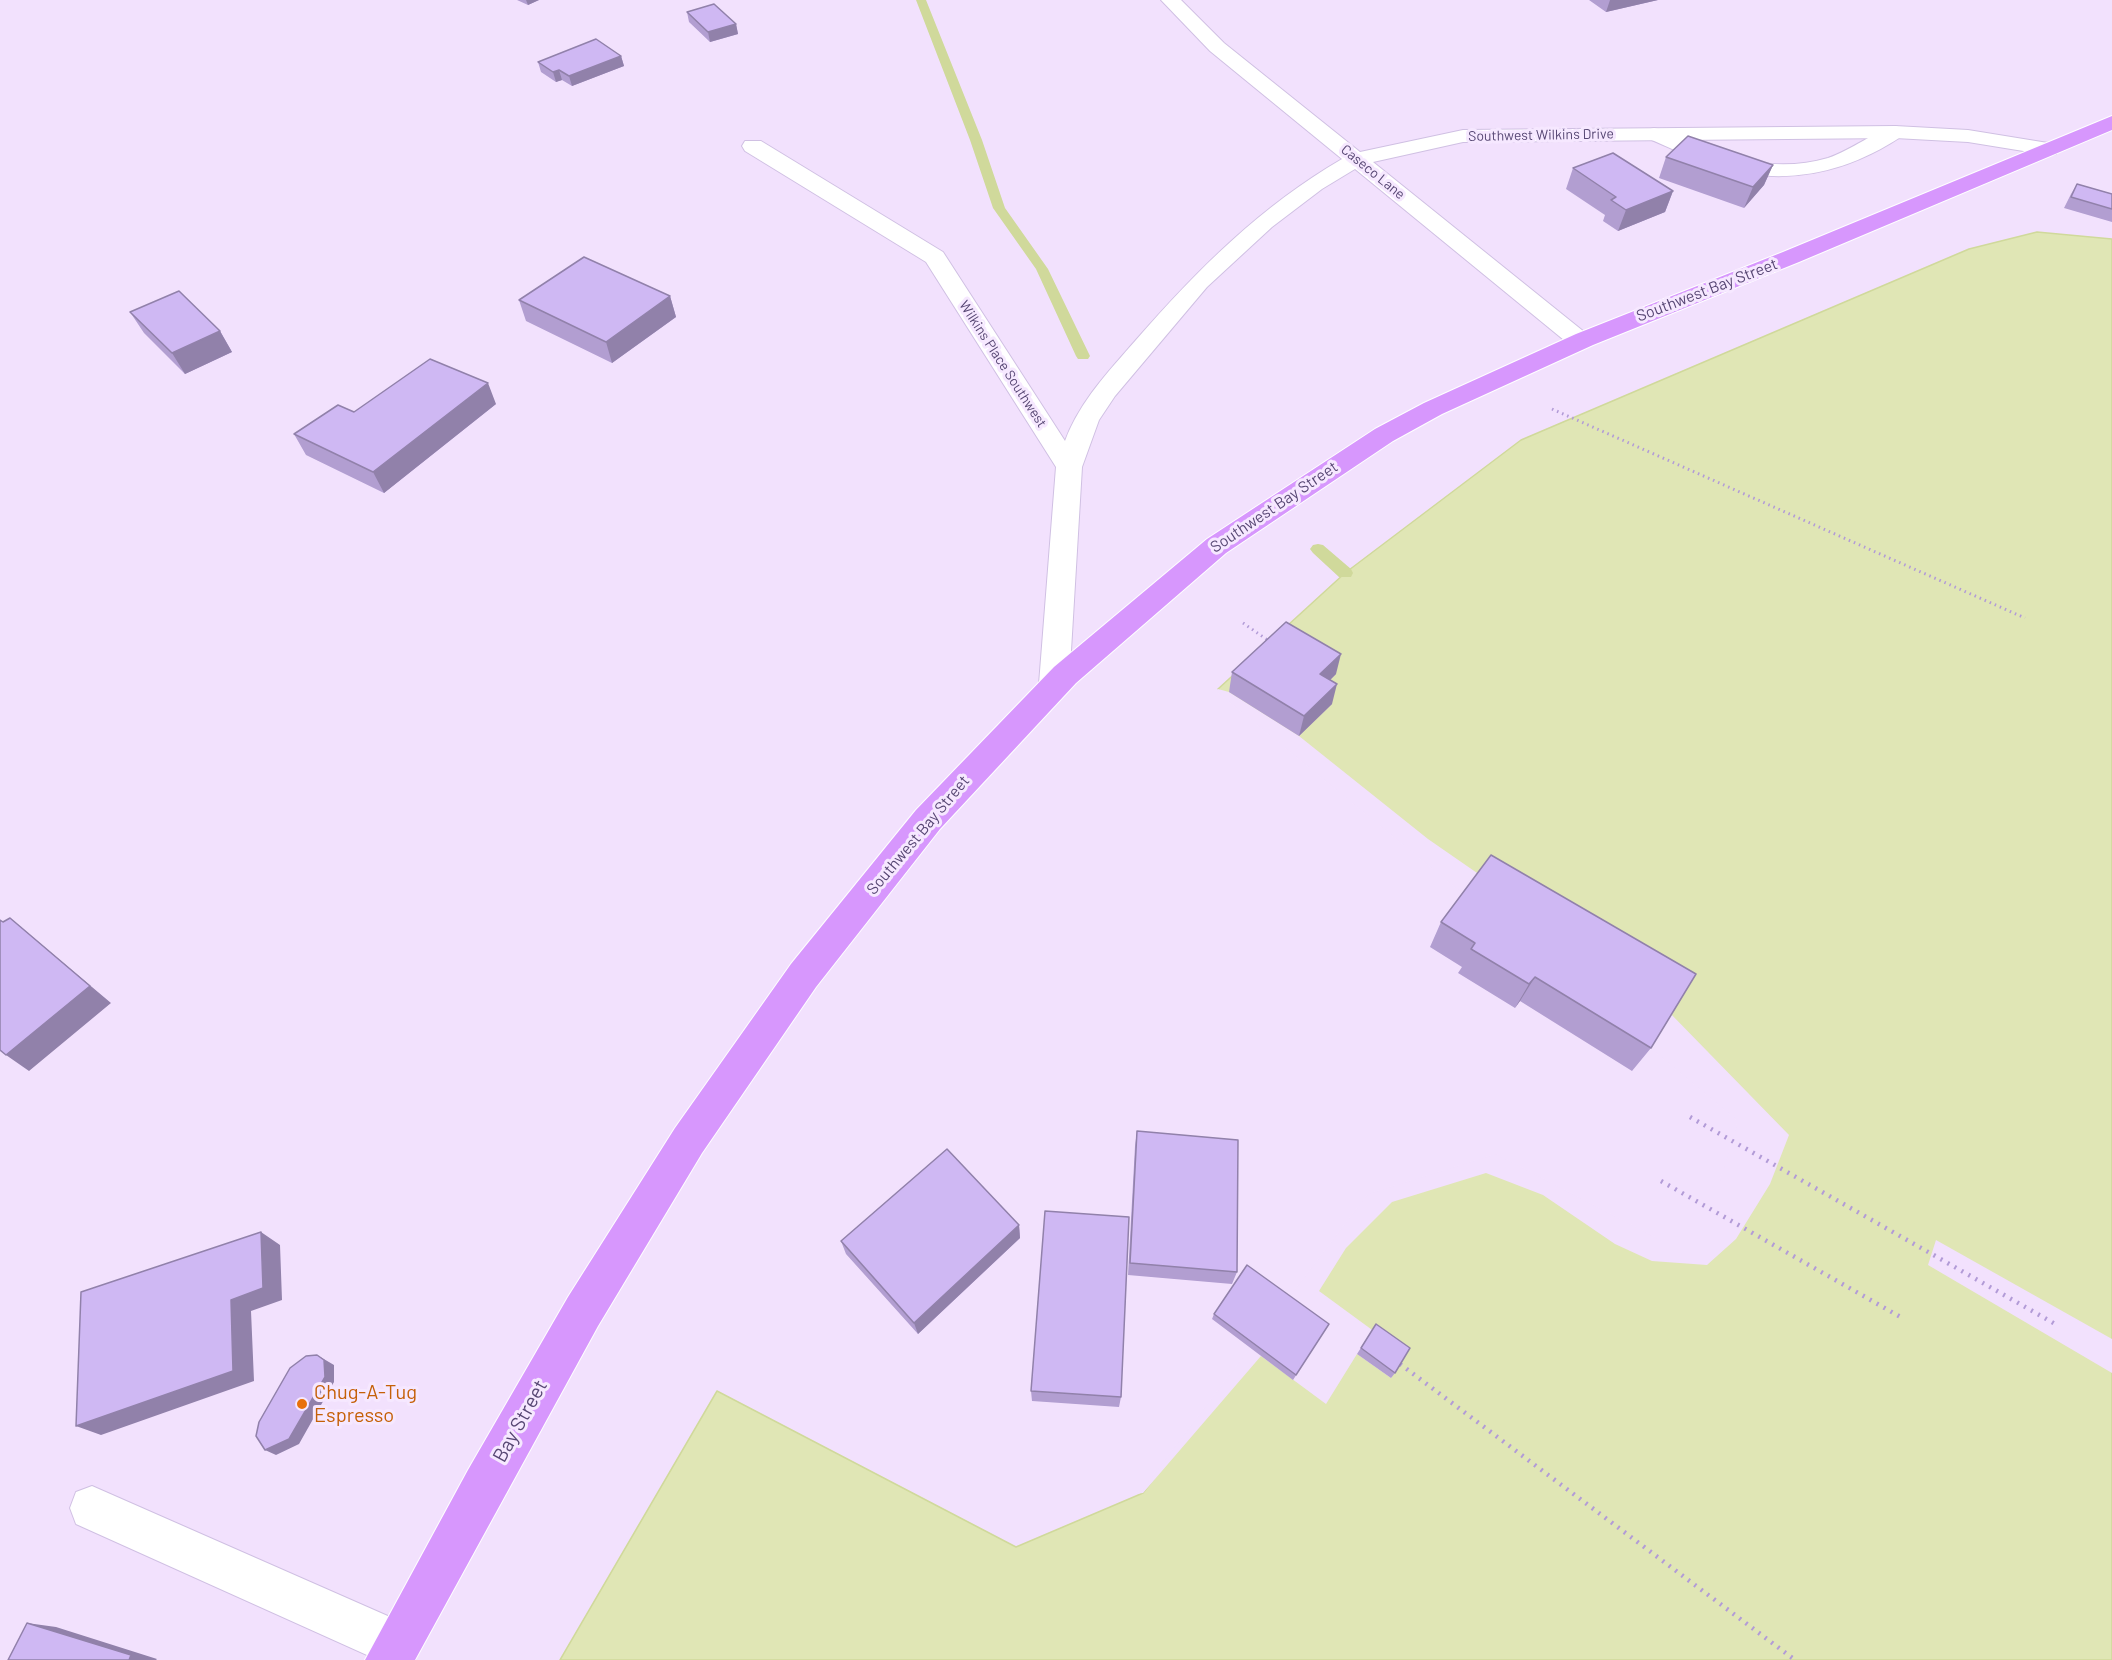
<!DOCTYPE html>
<style>
body{margin:0}
canvas{display:block;background:#f2e1fd}
</style>
<canvas width="2112" height="1660"></canvas>
<script>
const context = document.querySelector('canvas').getContext('2d');
context.lineJoin = 'round';
function paint(path, color) {
  context.fillStyle = color;
  context.fill(path, 'evenodd');
}
function stroke(path, color, width, dash) {
  context.strokeStyle = color;
  context.lineWidth = width;
  context.lineCap = dash ? 'butt' : 'round';
  context.setLineDash(dash || []);
  context.stroke(path);
}
function label(font, color, halo, rows, align = 'center') {
  context.font = font + ' Barlow,sans-serif';
  context.lineWidth = 6;
  context.setLineDash([]);
  context.textBaseline = 'middle';
  context.strokeStyle = halo;
  context.fillStyle = color;
  for (const [text, x, y, turn = 0] of rows) {
    context.save();
    context.translate(x, y);
    context.rotate((+turn || 0) * Math.PI / 180);
    context.textAlign = isNaN(turn) ? turn : align;
    if (halo) context.strokeText(text, 0, 0);
    context.fillText(text, 0, 0);
    context.restore();
  }
}
const water = new Path2D(`
 M 2037,232 L 2112,239 L 2112,1660 L 560,1660 L 717,1391 L 1016,1547 L 1143,1493 L 1369,1197 L 1496,1157 L 1662,1245 L 1722,1186 L 1741,1120 L 1218,689 L 1345,573 L 1521,440 L 1969,249 Z`);
paint(water, '#e0e6b5');
stroke(water, '#d0d99b', 1.5);
paint(new Path2D(`
 M 1218,689 L 1229,692 L 1299,736 L 1428,839 L 1480,875 L 1473,902 L 1216,691 Z
 M 1668,1011 L 1789,1135 L 1770,1184 L 1736,1239 L 1707,1265 L 1652,1261 L 1615,1244 L 1543,1195 L 1486,1173 L 1392,1202 L 1346,1248 L 1319,1291 L 1405,1354 L 1391,1378 L 1357,1354 L 1326,1404 L 1261,1356 L 1143,1493 L 1134,1494 L 1141,1491 L 1368,1194 L 1496,1154 L 1662,1241 L 1719,1184 L 1738,1121 L 1648,1046 Z
 M 1936,1240 L 2112,1339 L 2112,1373 L 1928,1265 Z`), '#f2e1fd');
paint(new Path2D(`
 M 916,0 L 926,0 L 982,140 L 1005,208 L 1048,269 L 1090,356 L 1088,359 L 1078,359 L 1076,356 L 1036,269 L 993,208 L 970,140 Z
 M 1318,544 L 1323,545 L 1351,569 L 1353,573 L 1351,577 L 1339,577 L 1313,553 L 1310,549 L 1313,545 Z`), '#d0d99b');
const lane = new Path2D(`
 M 1895,126 L 1902,128 L 1906,132 L 1902,136 C 1847,173 1784,187 1719,167 C 1694,160 1671,148 1647,138 L 1643,134 L 1647,130 L 1654,128 C 1675,133 1694,143 1715,151 C 1750,165 1791,169 1828,158 C 1852,150 1875,131 1895,126 Z
 M 92,1486 L 415,1628 L 421,1645 L 415,1660 L 378,1660 L 76,1524 L 70,1508 L 76,1492 Z`);
const street = new Path2D(`
 M 1161,0 L 1181,0 L 1224,43 L 1360,152 L 1463,130 L 1895,126 L 1968,130 L 2048,143 L 2056,144 L 2059,149 L 2056,154 L 2048,155 L 1968,142 L 1895,138 L 1463,142 L 1373,162 L 1588,335 L 1591,340 L 1588,345 L 1579,348 L 1570,345 L 1355,169 L 1322,189 L 1272,227 L 1207,287 L 1115,396 L 1099,420 L 1082,467 L 1069,684 L 1065,692 L 1054,696 L 1043,692 L 1039,684 L 1056,467 L 926,262 L 745,151 L 742,146 L 745,141 L 761,141 L 943,252 L 1065,441 C 1080,401 1109,371 1136,340 C 1197,270 1261,206 1342,159 L 1210,51 Z`);
const primary = new Path2D(`
 M 2112,116 L 2112,130 L 1799,262 L 1593,345 L 1442,414 L 1393,441 L 1226,553 L 1076,683 L 940,829 L 816,987 L 702,1153 L 598,1326 L 415,1660 L 365,1660 L 468,1470 L 568,1297 L 675,1128 L 791,964 L 916,810 L 1054,667 L 1207,539 L 1375,429 L 1424,403 L 1576,334 L 1783,252 Z`);
stroke(lane, '#d0c0e3', 2);
stroke(street, '#d0c0e3', 2);
stroke(primary, '#fff', 2);
stroke(new Path2D(`
 M 1552,409 L 2025,618
 M 1243,623 L 1269,641`), '#b29bd7', 3, [1.5, 4]);
stroke(new Path2D(`
 M 1690,1117 L 2057,1325
 M 1661,1181 L 1904,1319
 M 1400,1364 L 1795,1660`), '#b29bd7', 4.5, [2, 6]);
paint(lane, '#fff');
paint(street, '#fff');
paint(primary, '#d797fd');
paint(new Path2D(`
 M 517,0 L 539,0 L 528,5 Z
 M 1589,0 L 1658,0 L 1606,12 Z
 M 687,12 L 736,24 L 738,34 L 710,42 L 689,22 Z
 M 621,56 L 624,66 L 572,86 L 562,80 L 556,82 L 541,72 L 538,62 Z
 M 1666,157 L 1773,165 L 1764,185 L 1744,208 L 1659,178 Z
 M 1573,168 L 1673,191 L 1665,212 L 1618,231 L 1603,221 L 1605,215 L 1566,189 Z
 M 2077,184 L 2112,194 L 2112,222 L 2064,208 L 2071,194 Z
 M 670,296 L 676,317 L 612,363 L 526,321 L 519,300 Z
 M 130,312 L 220,331 L 232,352 L 185,374 L 144,333 Z
 M 496,404 L 384,493 L 306,455 L 294,434 L 354,412 Z
 M 1232,672 L 1336,674 L 1330,680 L 1332,704 L 1299,736 L 1229,692 Z
 M 1491,855 L 1651,1048 L 1632,1071 L 1520,1001 L 1515,1008 L 1458,973 L 1462,967 L 1430,947 L 1441,922 Z
 M 1137,1131 L 1237,1272 L 1232,1284 L 1128,1275 L 1135,1146 Z
 M 1019,1225 L 1020,1238 L 918,1334 L 846,1254 L 841,1241 Z
 M 1214,1314 L 1329,1324 L 1293,1380 L 1212,1319 Z
 M 1376,1324 L 1395,1373 L 1391,1378 L 1357,1354 Z
 M 1031,1391 L 1121,1397 L 1119,1407 L 1032,1401 Z`), '#b29ed1');
paint(new Path2D(`
 M 526,0 L 539,0 L 528,5 Z
 M 1610,0 L 1658,0 L 1606,12 Z
 M 736,24 L 738,34 L 710,42 L 708,32 Z
 M 621,56 L 624,66 L 572,86 L 569,76 Z
 M 559,70 L 562,80 L 556,82 L 553,72 Z
 M 1773,165 L 1764,185 L 1744,208 L 1753,187 Z
 M 1673,191 L 1665,212 L 1618,231 L 1626,210 Z
 M 670,296 L 676,317 L 612,363 L 606,342 Z
 M 220,331 L 232,352 L 185,374 L 172,353 Z
 M 488,383 L 496,404 L 384,493 L 373,472 Z
 M 1341,654 L 1336,674 L 1316,694 L 1320,674 Z
 M 1337,684 L 1332,704 L 1299,736 L 1304,716 Z
 M 10,918 L 111,1003 L 29,1071 L 6,1055 Z
 M 1535,977 L 1520,1001 L 1515,1008 L 1529,984 Z
 M 1019,1225 L 1020,1238 L 918,1334 L 914,1323 Z
 M 261,1232 L 280,1245 L 282,1300 L 251,1311 L 254,1381 L 101,1435 L 76,1426 L 231,1300 Z
 M 317,1355 L 334,1365 L 334,1382 L 299,1444 L 276,1455 L 265,1450 Z
 M 27,1623 L 56,1627 L 157,1659 L 156,1660 L 129,1660 Z`), '#9181aa');
const building = new Path2D(`
 M 714,4 L 736,24 L 708,32 L 687,12 Z
 M 596,39 L 621,56 L 569,76 L 559,70 L 553,72 L 538,62 Z
 M 1688,136 L 1773,165 L 1753,187 L 1666,157 Z
 M 1613,153 L 1673,191 L 1626,210 L 1611,200 L 1616,197 L 1573,168 Z
 M 2077,184 L 2112,194 L 2112,209 L 2071,197 Z
 M 584,257 L 670,296 L 606,342 L 519,300 Z
 M 179,291 L 220,331 L 172,353 L 130,312 Z
 M 430,359 L 488,383 L 373,472 L 294,434 L 338,405 L 354,412 Z
 M 1286,622 L 1341,654 L 1320,674 L 1337,684 L 1304,716 L 1232,672 Z
 M 1491,855 L 1696,974 L 1651,1048 L 1535,977 L 1529,984 L 1471,949 L 1475,943 L 1441,922 Z
 M 10,918 L 90,986 L 6,1055 L 0,1050 L 0,920 L 3,922 Z
 M 1137,1131 L 1238,1140 L 1237,1272 L 1130,1263 Z
 M 947,1149 L 1019,1225 L 914,1323 L 841,1241 Z
 M 1045,1211 L 1129,1217 L 1121,1397 L 1031,1391 Z
 M 261,1232 L 263,1288 L 231,1300 L 233,1371 L 76,1426 L 81,1292 Z
 M 1247,1265 L 1329,1324 L 1296,1375 L 1214,1314 Z
 M 1376,1324 L 1410,1348 L 1395,1373 L 1361,1348 Z
 M 317,1355 L 324,1360 L 325,1377 L 289,1439 L 265,1450 L 256,1436 L 259,1422 L 290,1368 L 306,1356 Z
 M 27,1623 L 131,1655 L 129,1660 L 8,1660 Z`);
paint(building, '#cfb8f3');
stroke(building, '#9181aa', 1.5);
for (const [x, y, r, color] of [
 [302,1404,6,"#e8710a"]
]) {
  const dot = new Path2D();
  dot.arc(x, y, r, 0, 2 * Math.PI);
  context.fillStyle = color;
  context.fill(dot);
  stroke(dot, '#f6e8ff', 2);
}
label('14px', '#574774', '#f6e8ff', [
 ["Southwest Wilkins Drive",1541,135,-1],
 ["Caseco Lane",1373,172,39],
 ["Wilkins Place Southwest",1003,364,57]
]);
label('16px', '#574774', '#f6e8ff', [
 ["Southwest Bay Street",1707,290,-21],
 ["Southwest Bay Street",1274,507,-34],
 ["Southwest Bay Street",918,835,-50]
]);
label('20px', '#c56008', '#f6e8ff', [
 ["Chug-A-Tug",314,1392],
 ["Espresso",314,1415]
], 'left');
label('20px', '#574774', '#f6e8ff', [
 ["Bay Street",520,1421,-61]
]);
</script>
